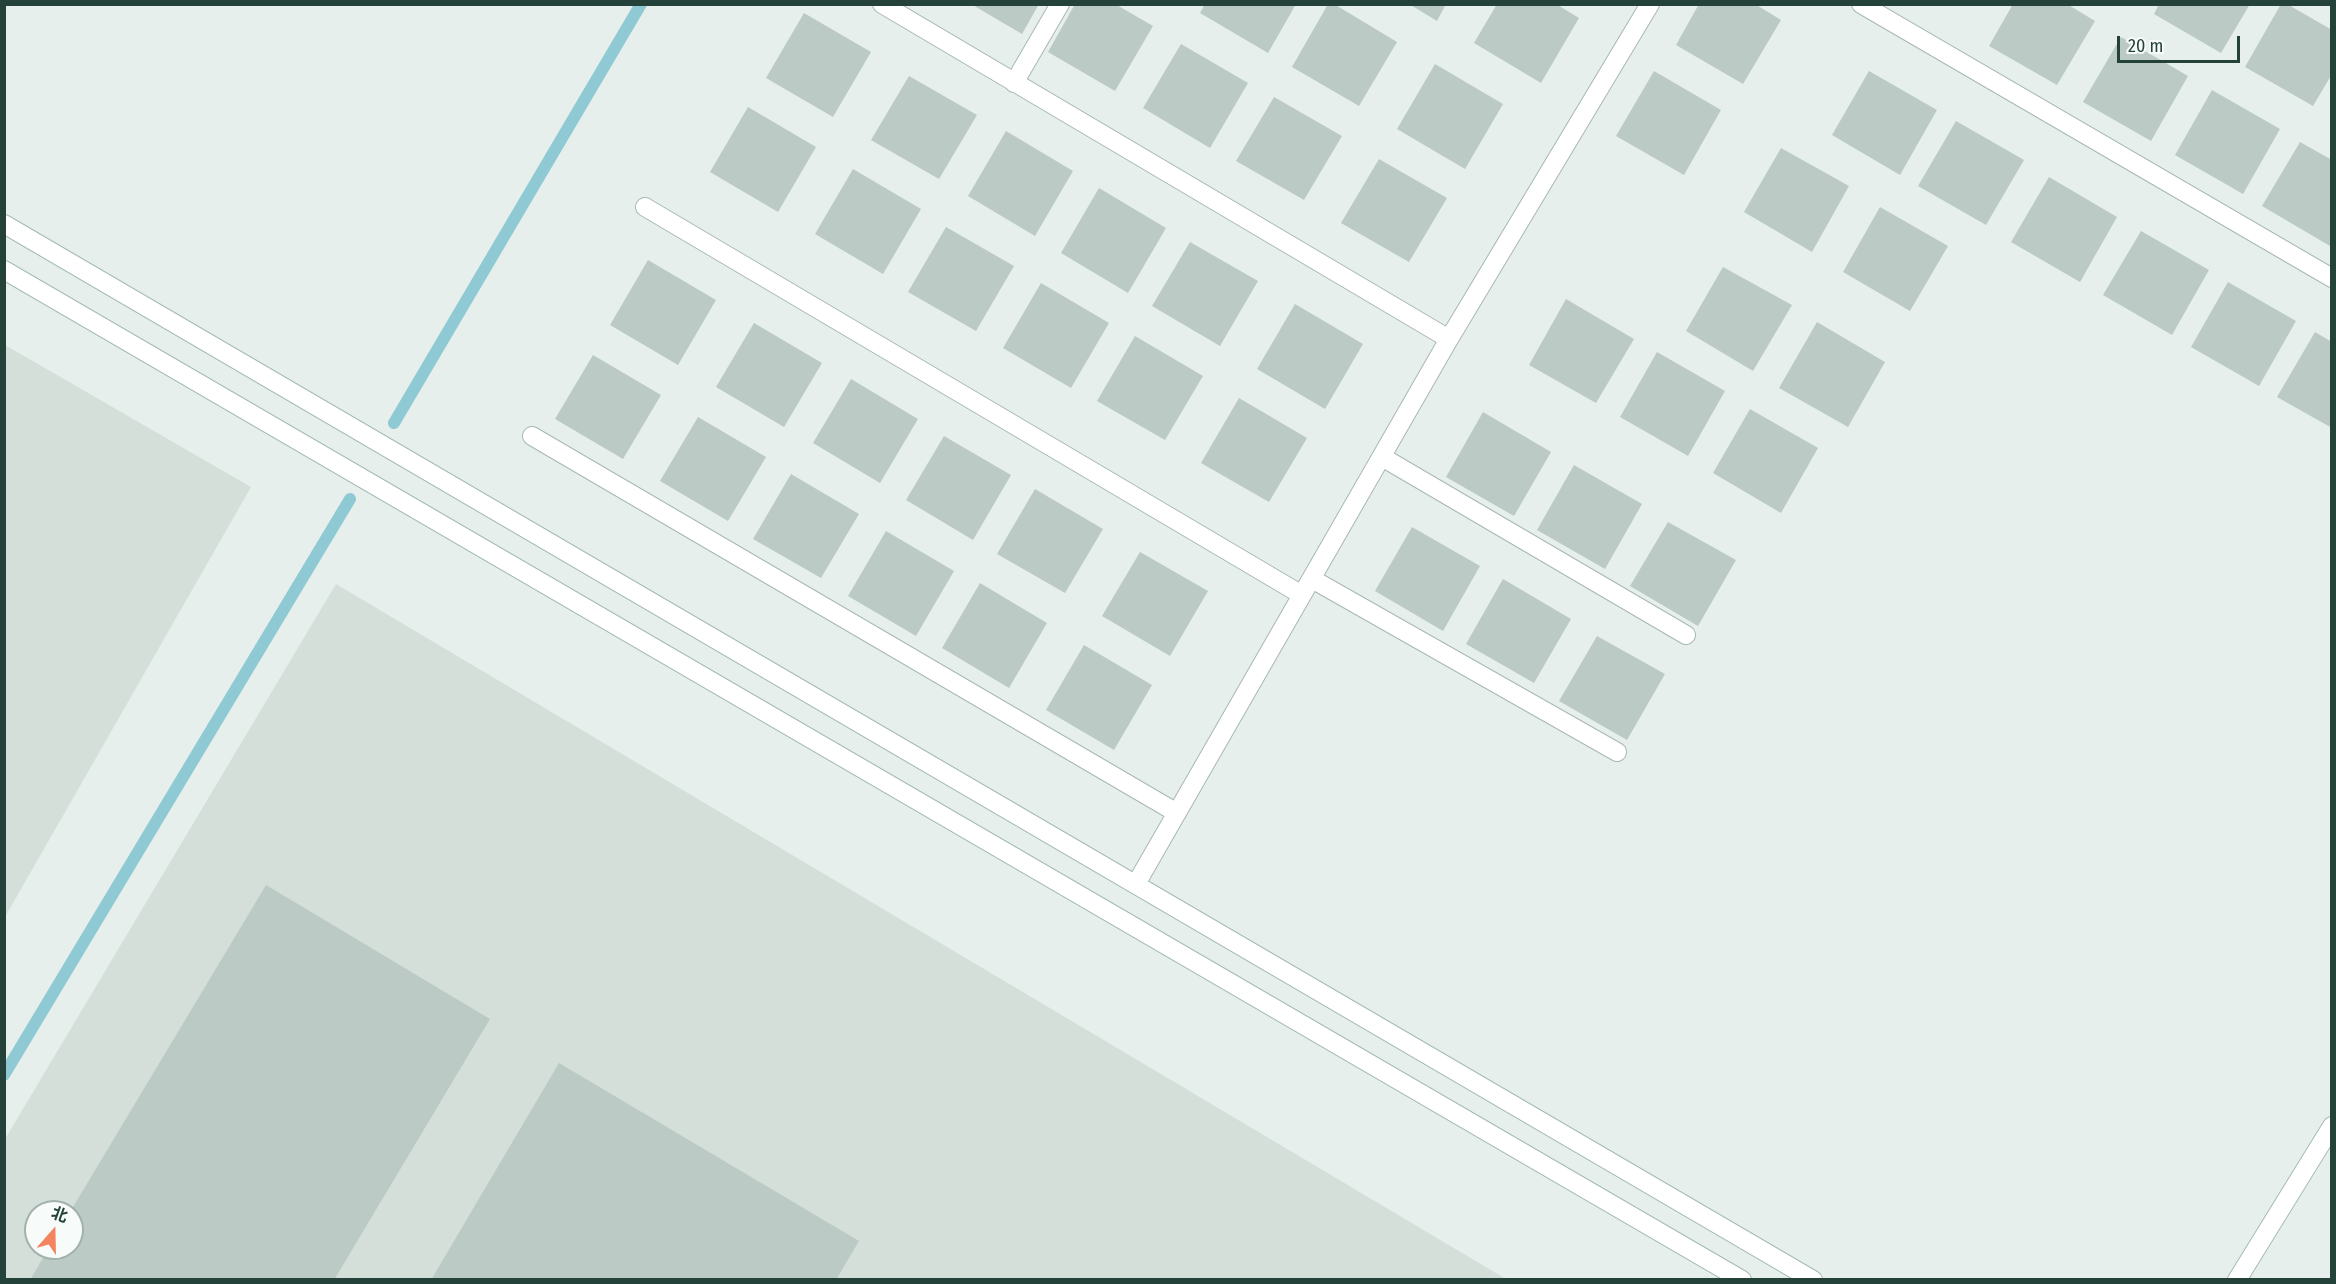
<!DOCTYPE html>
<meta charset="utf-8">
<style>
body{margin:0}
#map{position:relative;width:2336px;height:1284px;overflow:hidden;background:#e6efeb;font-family:"Fira Sans Condensed","Noto Sans SC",sans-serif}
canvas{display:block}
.frame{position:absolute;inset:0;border:6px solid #24423a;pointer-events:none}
.north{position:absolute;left:24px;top:1200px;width:60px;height:60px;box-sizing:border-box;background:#f7fbf9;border:2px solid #a3b1ad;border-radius:50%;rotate:20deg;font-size:16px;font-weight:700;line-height:24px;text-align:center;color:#24423a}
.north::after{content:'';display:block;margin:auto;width:21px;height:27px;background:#f4845f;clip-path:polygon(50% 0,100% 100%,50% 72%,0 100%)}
.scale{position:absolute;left:2117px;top:36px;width:123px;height:27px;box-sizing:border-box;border:3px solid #24423a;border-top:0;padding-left:8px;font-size:18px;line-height:21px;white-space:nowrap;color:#24423a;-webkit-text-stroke:4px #f7fbf9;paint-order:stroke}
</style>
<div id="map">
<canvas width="2336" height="1284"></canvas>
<div class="frame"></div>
<div class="north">北</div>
<div class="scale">20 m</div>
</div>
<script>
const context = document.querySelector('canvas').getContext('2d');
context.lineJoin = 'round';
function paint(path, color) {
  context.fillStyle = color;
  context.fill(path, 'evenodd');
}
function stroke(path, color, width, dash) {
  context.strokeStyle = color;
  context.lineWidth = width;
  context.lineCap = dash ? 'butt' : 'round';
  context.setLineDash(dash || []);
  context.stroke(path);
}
paint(new Path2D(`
 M 5,345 L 251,487 L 5,917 Z
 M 336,584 L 1506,1279 L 5,1280 L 5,1139 ZM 36,1212 L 72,1212 L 72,1248 L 36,1248 Z`), '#d4dfda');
stroke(new Path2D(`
 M 394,423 L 641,4
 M 4,1075 L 350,499`), '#8ec9d4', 12);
paint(new Path2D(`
 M 971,4 L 1039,4 L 1022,34 Z
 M 1075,4 L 1115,4 L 1153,26 L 1115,91 L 1048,52 Z
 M 1205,4 L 1296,4 L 1268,53 L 1200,13 Z
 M 1328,4 L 1334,4 L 1397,42 L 1359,106 L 1292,67 Z
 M 1409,4 L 1446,4 L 1437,21 Z
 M 1497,4 L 1556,4 L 1579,18 L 1541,83 L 1474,43 Z
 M 1699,4 L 1755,4 L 1781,20 L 1743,84 L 1676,45 Z
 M 2013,4 L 2067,4 L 2095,21 L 2057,85 L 1989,46 Z
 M 2159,4 L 2250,4 L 2221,53 L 2154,14 Z
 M 2281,4 L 2287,4 L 2332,30 L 2332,74 L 2313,106 L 2245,67 Z
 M 804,13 L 871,52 L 833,117 L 766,78 Z
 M 2121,37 L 2188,76 L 2151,141 L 2083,102 Z
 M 1181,44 L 1248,83 L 1210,148 L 1143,108 Z
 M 1435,64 L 1503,104 L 1465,169 L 1397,129 Z
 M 1654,71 L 1721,110 L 1684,175 L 1616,136 Z
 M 1869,71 L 1937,110 L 1900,175 L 1832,135 Z
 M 909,76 L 977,115 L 939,179 L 871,140 Z
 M 2212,90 L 2280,129 L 2243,194 L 2175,155 Z
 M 1274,97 L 1342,136 L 1304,200 L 1236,161 Z
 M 748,107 L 816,147 L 778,212 L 710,172 Z
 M 1956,121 L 2024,160 L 1986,225 L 1918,186 Z
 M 1006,131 L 1073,171 L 1035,236 L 968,196 Z
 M 2300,142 L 2332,160 L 2330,246 L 2262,206 Z
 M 1781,148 L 1849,186 L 1812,252 L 1744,212 Z
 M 1379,159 L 1447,198 L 1409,262 L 1341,223 Z
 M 853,169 L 921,209 L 883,274 L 815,234 Z
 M 2049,177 L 2117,217 L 2080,282 L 2011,242 Z
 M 1099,188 L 1166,228 L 1128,293 L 1061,253 Z
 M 1880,207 L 1948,246 L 1910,311 L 1843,272 Z
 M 946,227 L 1014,266 L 976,331 L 908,292 Z
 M 2141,231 L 2209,270 L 2172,335 L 2103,295 Z
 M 1190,242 L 1258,281 L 1220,346 L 1152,306 Z
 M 648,260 L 716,300 L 678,365 L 610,325 Z
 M 1723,267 L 1792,305 L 1753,371 L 1686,331 Z
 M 2228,282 L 2296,321 L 2259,386 L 2191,347 Z
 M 1041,283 L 1109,323 L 1071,388 L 1003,348 Z
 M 1566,299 L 1634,339 L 1596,403 L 1529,365 Z
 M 1295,304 L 1363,344 L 1325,409 L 1257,369 Z
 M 1817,322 L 1885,362 L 1848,427 L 1779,388 Z
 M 754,323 L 822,363 L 784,427 L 716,387 Z
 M 2315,332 L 2332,342 L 2332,428 L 2277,397 Z
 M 1135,336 L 1203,376 L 1165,440 L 1097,401 Z
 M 1657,352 L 1725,391 L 1688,456 L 1620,417 Z
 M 593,355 L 661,395 L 623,459 L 555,419 Z
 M 851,379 L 918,419 L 880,483 L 813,443 Z
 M 1239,398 L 1307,438 L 1269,502 L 1201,463 Z
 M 1750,409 L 1818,448 L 1781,513 L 1713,473 Z
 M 1483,412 L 1551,452 L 1514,516 L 1446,477 Z
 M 698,417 L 766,457 L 728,521 L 660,481 Z
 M 944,436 L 1011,475 L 973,540 L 906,500 Z
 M 1574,465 L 1642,504 L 1605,569 L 1537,530 Z
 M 791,474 L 859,514 L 821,578 L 753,539 Z
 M 1035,489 L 1103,529 L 1065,593 L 997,554 Z
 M 1668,522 L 1736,560 L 1698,626 L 1630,586 Z
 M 1412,527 L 1480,566 L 1443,631 L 1375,591 Z
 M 886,531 L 954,571 L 916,636 L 848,596 Z
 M 1140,552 L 1208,591 L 1170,656 L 1102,616 Z
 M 1503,579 L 1571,619 L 1534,683 L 1466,644 Z
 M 980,583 L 1047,623 L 1009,688 L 942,648 Z
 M 1597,636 L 1665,674 L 1627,740 L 1559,701 Z
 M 1084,645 L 1152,685 L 1114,750 L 1046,710 Z
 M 266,885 L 490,1019 L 334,1280 L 30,1280 L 49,1248 L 72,1248 L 70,1212 Z
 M 559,1063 L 859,1241 L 836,1280 L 431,1280 Z`), '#bbcac4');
const street = new Path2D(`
 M 882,4 L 1449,339 L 1136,884
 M 1861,4 L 2332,278
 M 1014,83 L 1060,4
 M 645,207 L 1302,595
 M 1449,339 L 1650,4
 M 532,436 L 1177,813
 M 1382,457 L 1686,635
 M 1312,579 L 1617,752`);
const secondary = new Path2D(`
 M 4,224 L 1813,1280
 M 4,270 L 1742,1280
 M 2237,1280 L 2332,1126`);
stroke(street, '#a8b8b2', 20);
stroke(secondary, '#a4bbb3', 20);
stroke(street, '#fff', 18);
stroke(secondary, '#fff', 18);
</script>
